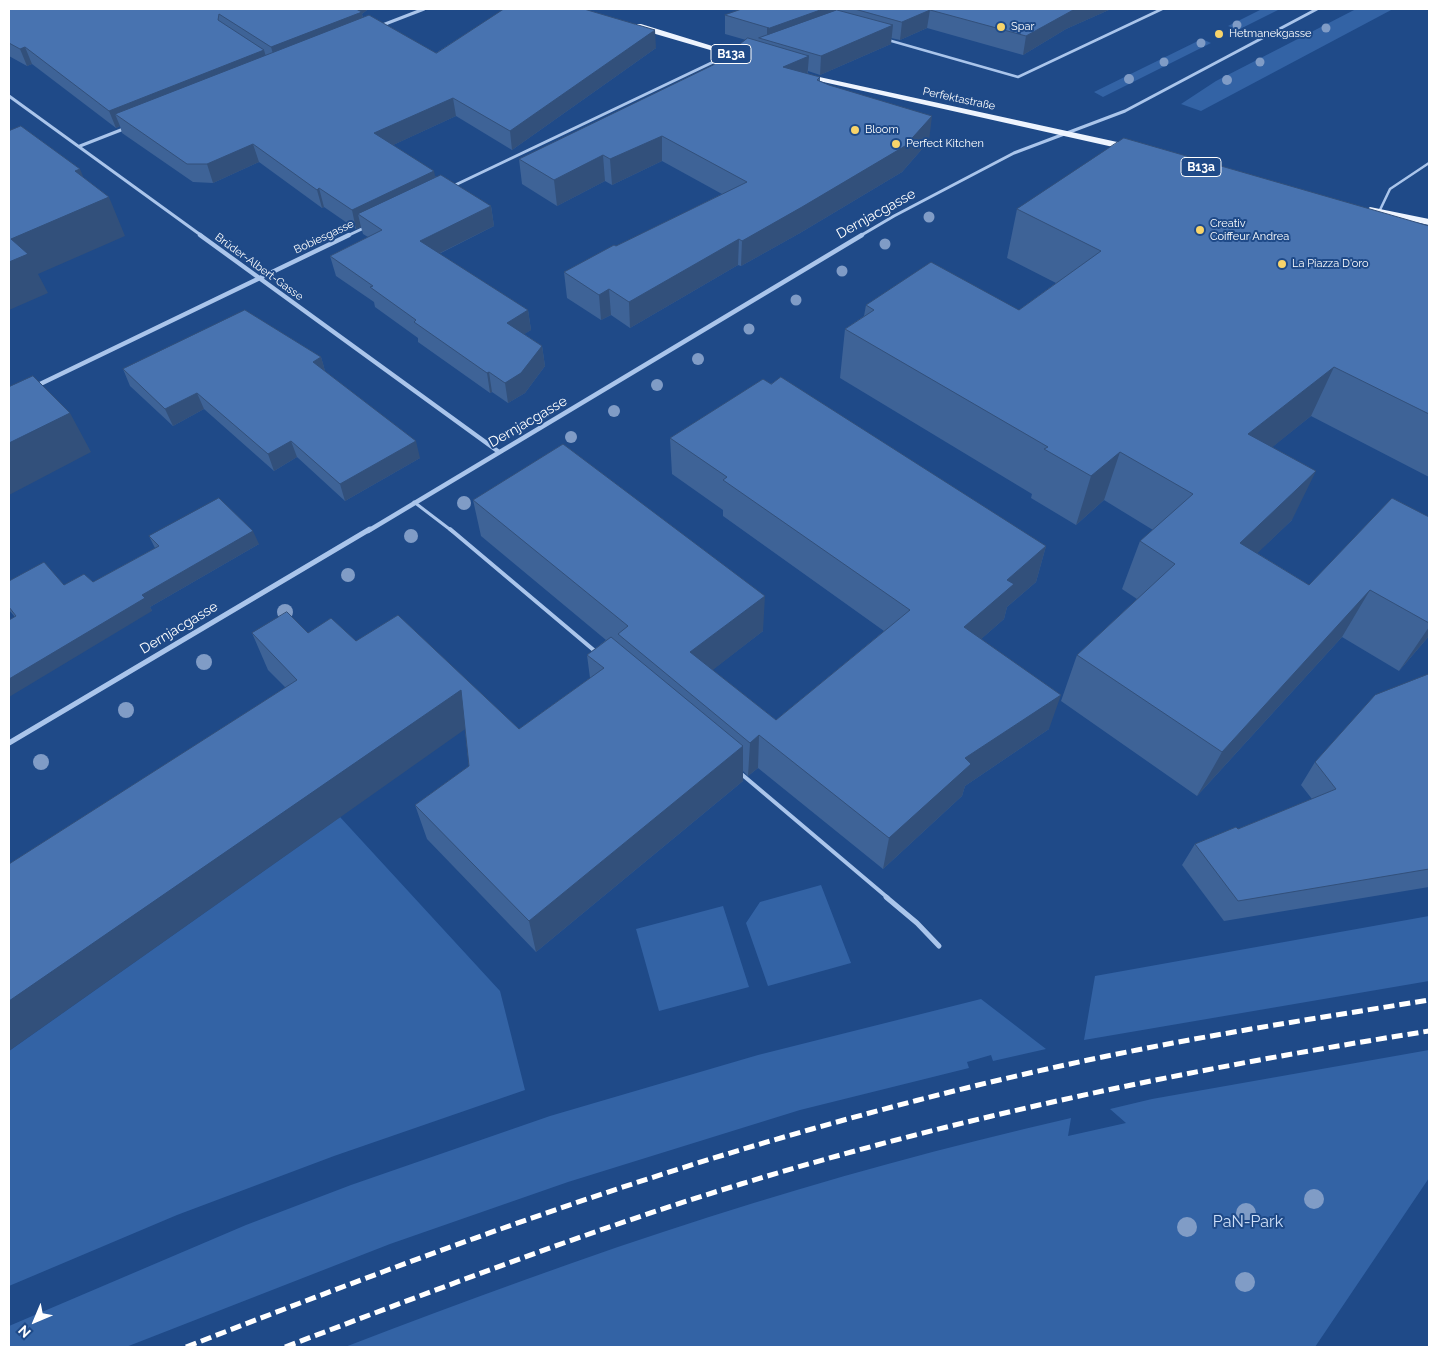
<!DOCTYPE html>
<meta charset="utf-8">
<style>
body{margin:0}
#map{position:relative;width:1438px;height:1356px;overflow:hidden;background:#1f4a88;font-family:Raleway,sans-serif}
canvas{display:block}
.frame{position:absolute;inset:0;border:10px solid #fff;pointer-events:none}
.north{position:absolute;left:10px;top:1296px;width:50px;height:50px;-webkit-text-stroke:4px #1f4a88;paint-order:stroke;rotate:225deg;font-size:14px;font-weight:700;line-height:20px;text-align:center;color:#fff}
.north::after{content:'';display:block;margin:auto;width:18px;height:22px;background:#fff;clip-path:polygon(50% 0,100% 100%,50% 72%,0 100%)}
</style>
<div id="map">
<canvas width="1438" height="1356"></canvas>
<div class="frame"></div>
<div class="north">N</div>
</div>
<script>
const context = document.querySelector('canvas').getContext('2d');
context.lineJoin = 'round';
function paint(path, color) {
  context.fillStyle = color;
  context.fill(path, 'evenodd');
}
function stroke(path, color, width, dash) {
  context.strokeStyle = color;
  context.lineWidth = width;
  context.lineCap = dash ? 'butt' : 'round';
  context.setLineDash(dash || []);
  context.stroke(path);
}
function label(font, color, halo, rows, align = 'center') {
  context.font = font + ' Raleway,sans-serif';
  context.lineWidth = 4;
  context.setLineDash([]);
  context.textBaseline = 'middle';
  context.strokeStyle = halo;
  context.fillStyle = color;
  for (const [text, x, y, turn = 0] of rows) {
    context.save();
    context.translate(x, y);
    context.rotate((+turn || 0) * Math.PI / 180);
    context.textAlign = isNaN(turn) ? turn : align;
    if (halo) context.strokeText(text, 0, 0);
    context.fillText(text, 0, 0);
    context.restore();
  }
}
paint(new Path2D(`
 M 1262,9 L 1280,9 L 1238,30 L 1228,26 Z
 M 1356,9 L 1393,9 L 1201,111 L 1181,104 L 1216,81 Z
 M 1202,39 L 1211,43 L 1103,97 L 1094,92 Z
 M 340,817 L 500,991 L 525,1090 L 334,1156 L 177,1215 L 9,1286 L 9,1051 Z
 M 821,885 L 851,963 L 768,986 L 746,923 L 760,902 Z
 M 723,906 L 749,987 L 659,1011 L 636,929 Z
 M 1429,916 L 1429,981 L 1084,1040 L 1095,976 Z
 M 981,999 L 1046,1049 L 993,1061 L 991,1055 L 967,1062 L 969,1068 L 800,1110 L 568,1182 L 390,1244 L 126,1347 L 9,1347 L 9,1326 L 246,1225 L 351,1185 L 550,1116 L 758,1055 Z
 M 1429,1050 L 1429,1178 L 1315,1347 L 345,1347 C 465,1301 586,1256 709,1217 C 828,1179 949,1146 1071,1118 L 1068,1136 L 1126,1123 L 1110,1109 L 1152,1099 Z`), '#3363a5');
stroke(new Path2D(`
 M 888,40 L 1018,77 L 1162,9
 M 1379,212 L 1390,189 L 1429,163`), '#aac5eb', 2.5);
stroke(new Path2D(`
 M 414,502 L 452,531`), '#aac5eb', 3);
stroke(new Path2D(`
 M 450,529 L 596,652
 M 739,772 L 888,898`), '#aac5eb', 4);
stroke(new Path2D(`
 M 886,897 L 917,923 L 939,946`), '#aac5eb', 5);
stroke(new Path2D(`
 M 380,26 L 424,9
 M 9,96 L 202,236
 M 80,146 L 126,128
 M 451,187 L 730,54
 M 347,236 L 366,227
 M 860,236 L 894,216 L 1014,153 L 1125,111 L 1317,9`), '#aac5eb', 3);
stroke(new Path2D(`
 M 200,235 L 499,452
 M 36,386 L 349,235
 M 368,531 L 862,235`), '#aac5eb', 4.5);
stroke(new Path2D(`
 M 9,743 L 370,529`), '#aac5eb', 5);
paint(new Path2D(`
 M 635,24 L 641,24 L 748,57 L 741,59 L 635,28 Z
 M 801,73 L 1131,145 L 1135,148 L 1131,151 L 801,77 Z
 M 1370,207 L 1429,219 L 1429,225 L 1367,212 L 1366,210 Z`), '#eef4fe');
stroke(new Path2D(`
 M 186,1347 C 392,1267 599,1189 812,1129 C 931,1095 1051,1066 1173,1043 C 1258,1027 1343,1014 1429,1000
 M 285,1347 C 436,1290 587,1231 741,1184 C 966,1115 1196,1068 1429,1031`), '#fff', 5, [11, 5]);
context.fillStyle = '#809cc6';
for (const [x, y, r] of [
 [1237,25,4.5],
 [1326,28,4.5],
 [1201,43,4.5],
 [1164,62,4.5],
 [1260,62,4.5],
 [1129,79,5],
 [1227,80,5],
 [929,217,5.5],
 [885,244,5.5],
 [842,271,5.5],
 [796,300,5.5],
 [749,329,5.5],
 [698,359,6],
 [657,385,6],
 [614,411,6],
 [571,437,6],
 [464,503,7],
 [411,536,7],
 [348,575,7],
 [285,612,8],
 [204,662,8],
 [126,710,8],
 [41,762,8],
 [1314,1199,10],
 [1246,1213,10],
 [1187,1227,10],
 [1245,1282,10]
]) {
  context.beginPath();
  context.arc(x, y, r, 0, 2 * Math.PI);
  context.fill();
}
paint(new Path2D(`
 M 9,9 L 367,10 L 362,14 L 363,18 L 436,53 L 656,48 L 512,150 L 456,116 L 393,145 L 436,177 L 491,206 L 494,226 L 439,254 L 528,310 L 531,330 L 524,334 L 542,346 L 545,366 L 525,393 L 508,403 L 492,392 L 490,393 L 418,342 L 418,338 L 375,307 L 374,302 L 336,276 L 330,256 L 368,237 L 363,234 L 361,227 L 356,229 L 324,207 L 322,208 L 259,162 L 213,183 L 193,182 L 122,133 L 120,126 L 116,128 L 32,64 L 27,66 L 9,56 Z
 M 742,9 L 1111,9 L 1066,29 L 1023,55 L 927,28 L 900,40 L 891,38 L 891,44 L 820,75 L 808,71 L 808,74 L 820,77 L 820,82 L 929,141 L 902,172 L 800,233 L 741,266 L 738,265 L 630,328 L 611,315 L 601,320 L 567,298 L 564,272 L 722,194 L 662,161 L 612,185 L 605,181 L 557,206 L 522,184 L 519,159 L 713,65 L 746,40 L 725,34 L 725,15 Z
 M 1017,209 L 1429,226 L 1429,477 L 1311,416 L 1272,447 L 1292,520 L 1257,553 L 1309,585 L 1429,517 L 1429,636 L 1399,671 L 1342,637 L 1197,796 L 1061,701 L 1077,655 L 1137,599 L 1122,589 L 1140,541 L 1153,530 L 1104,500 L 1076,525 L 1031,498 L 1032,494 L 840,378 L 845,329 L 864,316 L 866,305 L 1019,310 L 1056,283 L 1007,258 Z
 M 321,357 L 325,371 L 420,458 L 345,501 L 297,457 L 274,471 L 204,409 L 173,426 L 130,386 L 123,369 Z
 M 670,438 L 1046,546 L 1036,582 L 1007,607 L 1004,619 L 981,639 L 1049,729 L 965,786 L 962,796 L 883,869 L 758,768 L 748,776 L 743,771 L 743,781 L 536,952 L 427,839 L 415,805 L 469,766 L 465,729 L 285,687 L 268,670 L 252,633 L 308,633 L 356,641 L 519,729 L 590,678 L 587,655 L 606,640 L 481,536 L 473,500 L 763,631 L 712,670 L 776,720 L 884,631 L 723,516 L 723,510 L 672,474 Z
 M 149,536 L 259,544 L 150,607 L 152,611 L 15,617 L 9,610 L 9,581 L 64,585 L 93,582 L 155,548 Z
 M 1429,674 L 1429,887 L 1224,921 L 1182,865 L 1195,844 L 1238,829 L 1312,799 L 1301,785 L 1315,762 Z`), '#3e6397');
paint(new Path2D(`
 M 348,9 L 367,9 L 367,10 L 362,14 L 365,29 L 276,64 L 271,47 Z
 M 823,9 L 836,9 L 835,22 L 767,40 L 767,29 Z
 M 1075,9 L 1111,9 L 1066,29 L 1023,55 L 1026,36 Z
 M 930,10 L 927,28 L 900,40 L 902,22 Z
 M 893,25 L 891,44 L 820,75 L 821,56 Z
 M 655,30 L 656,48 L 512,150 L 510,131 Z
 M 25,47 L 32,64 L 27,66 L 20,49 Z
 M 264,50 L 269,67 L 115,114 L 120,126 L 116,128 L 109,111 Z
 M 809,56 L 807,80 L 783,67 Z
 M 453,98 L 456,116 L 378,152 L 374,133 Z
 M 932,116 L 929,141 L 902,172 L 800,233 L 741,266 L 742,241 Z
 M 662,136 L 662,161 L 612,185 L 610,159 Z
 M 253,144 L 259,162 L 213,183 L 207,164 Z
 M 603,155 L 605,181 L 557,206 L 554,180 Z
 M 80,169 L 94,203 L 109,197 L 125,236 L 38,274 L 48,293 L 9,310 L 9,262 L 11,239 L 75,171 Z
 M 434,171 L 438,190 L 358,214 L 361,227 L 356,229 L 352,210 Z
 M 319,188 L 324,207 L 322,208 L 317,190 Z
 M 491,206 L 494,226 L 424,261 L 420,241 Z
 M 739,239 L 738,265 L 630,328 L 629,302 Z
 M 609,289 L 611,315 L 601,320 L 599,295 Z
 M 528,310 L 531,330 L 510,343 L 507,323 Z
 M 542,346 L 545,366 L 525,393 L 508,403 L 505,383 Z
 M 321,357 L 326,374 L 313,362 Z
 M 1334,367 L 1311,416 L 1228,483 L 1248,434 Z
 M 489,372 L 492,392 L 490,393 L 487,373 Z
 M 197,393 L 204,409 L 173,426 L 165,409 Z
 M 70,413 L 91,452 L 9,495 L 9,443 Z
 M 291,441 L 297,457 L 274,471 L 268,454 Z
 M 416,441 L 420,458 L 345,501 L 340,484 Z
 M 1120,452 L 1104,500 L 1076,525 L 1091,476 Z
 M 1316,471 L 1292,520 L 1218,591 L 1240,543 Z
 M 253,531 L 259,544 L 150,607 L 152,611 L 9,697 L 9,679 L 142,595 Z
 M 1046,546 L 1036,582 L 1007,607 L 1004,619 L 955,662 L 964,627 L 1007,580 Z
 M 1370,590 L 1342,637 L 1197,796 L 1222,752 Z
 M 765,596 L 763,631 L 691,687 L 690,652 Z
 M 1429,627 L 1429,636 L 1399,671 Z
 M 461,690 L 471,725 L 9,1051 L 9,1001 Z
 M 1061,695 L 1049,729 L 965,786 L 962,796 L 883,869 L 889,838 L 965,758 Z
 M 759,735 L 758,768 L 748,776 L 750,743 Z
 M 743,746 L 743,781 L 536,952 L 529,921 Z`), '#32507b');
const building = new Path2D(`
 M 9,9 L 356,9 L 362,12 L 271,47 L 219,14 L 218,20 L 264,50 L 109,111 L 25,47 L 20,49 L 9,43 Z
 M 504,9 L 584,9 L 655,30 L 510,131 L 453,98 L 374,133 L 434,171 L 352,210 L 319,188 L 317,190 L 253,144 L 207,164 L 187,164 L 115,114 L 369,15 L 436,53 Z
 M 742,9 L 823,9 L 767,29 L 769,28 L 725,15 Z
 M 855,9 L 1075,9 L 1026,36 L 930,10 L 902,22 Z
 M 837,10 L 893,25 L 821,56 L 759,38 Z
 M 748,38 L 809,56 L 783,67 L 820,77 L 817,80 L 829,85 L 932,116 L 905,146 L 802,207 L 742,241 L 739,239 L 629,302 L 609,289 L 599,295 L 564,272 L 614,245 L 616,246 L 747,182 L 662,136 L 610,159 L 603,155 L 554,180 L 519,159 L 713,65 Z
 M 21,126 L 80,169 L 75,171 L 109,197 L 11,239 L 28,254 L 9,262 L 9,131 Z
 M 1124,138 L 1429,226 L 1429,414 L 1334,367 L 1248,434 L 1316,471 L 1240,543 L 1309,585 L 1392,498 L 1429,517 L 1429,623 L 1370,590 L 1222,752 L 1077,655 L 1175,564 L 1140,541 L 1193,494 L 1120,452 L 1091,476 L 1044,449 L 1048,447 L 845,329 L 874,310 L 866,305 L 931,262 L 1019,310 L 1101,251 L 1017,209 Z
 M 441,175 L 491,206 L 420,241 L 528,310 L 507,323 L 542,346 L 521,373 L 505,383 L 489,372 L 487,373 L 414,322 L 416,320 L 370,287 L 373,286 L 330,256 L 382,230 L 358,214 Z
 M 245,310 L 321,357 L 313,362 L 416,441 L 340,484 L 291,441 L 268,454 L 197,393 L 165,409 L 123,369 Z
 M 33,376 L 70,413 L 9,443 L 9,387 Z
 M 781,377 L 1046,546 L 1007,580 L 1014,584 L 964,627 L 1061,695 L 965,758 L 971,764 L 889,838 L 759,735 L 750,743 L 618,634 L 628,626 L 473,500 L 563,444 L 765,596 L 690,652 L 776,720 L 910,610 L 723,480 L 727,477 L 670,438 L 763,379 L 771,384 Z
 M 219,498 L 253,531 L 142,595 L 145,598 L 9,679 L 9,620 L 16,616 L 9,607 L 9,581 L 44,562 L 64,585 L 84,574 L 93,582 L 159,546 L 149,536 Z
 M 287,612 L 308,633 L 331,618 L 356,641 L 398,615 L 519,729 L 604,668 L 587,655 L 611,637 L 743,746 L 529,921 L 415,805 L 469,766 L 461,690 L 9,1001 L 9,864 L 297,680 L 252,633 Z
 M 1429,674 L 1429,869 L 1238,901 L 1195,844 L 1236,827 L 1238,829 L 1336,789 L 1315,762 L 1375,695 Z`);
paint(building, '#4873b0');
stroke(building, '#32507b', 1);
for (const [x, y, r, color] of [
 [1001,27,5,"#f8d46a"],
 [1219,34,5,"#f8d46a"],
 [855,130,5,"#f8d46a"],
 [896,144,5,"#f8d46a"],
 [1200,230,5,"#f8d46a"],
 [1282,264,5,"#f8d46a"]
]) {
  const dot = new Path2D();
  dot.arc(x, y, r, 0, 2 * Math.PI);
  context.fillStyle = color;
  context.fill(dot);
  stroke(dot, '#1f4a88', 2);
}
label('11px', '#fff', '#1f4a88', [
 ["Spar",1011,27],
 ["Hetmanekgasse",1229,34],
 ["Bloom",865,130],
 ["Perfect Kitchen",906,144],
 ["Creativ",1210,224],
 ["Coiffeur Andrea",1210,237],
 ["La Piazza D'oro",1292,264]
], 'left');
label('11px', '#fff', '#1f4a88', [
 ["Perfektastraße",959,99,12],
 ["Bobiesgasse",324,237,-25],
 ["Brüder-Albert-Gasse",259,267,36]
]);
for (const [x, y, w] of [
 [731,54,40],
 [1201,167,40]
]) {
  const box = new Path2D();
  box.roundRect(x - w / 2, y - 9.5, w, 19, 4);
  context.fillStyle = '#1f4a88';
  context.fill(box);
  stroke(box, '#fff', 1);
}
label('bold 12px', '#fff', null, [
 ["B13a",731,54],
 ["B13a",1201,167]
]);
label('14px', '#fff', '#1f4a88', [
 ["Dernjacgasse",876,214,-29],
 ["Dernjacgasse",528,422,-30],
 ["Dernjacgasse",179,628,-31]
]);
label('16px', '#cfe0f8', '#1f4a88', [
 ["PaN-Park",1248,1222]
]);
</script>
